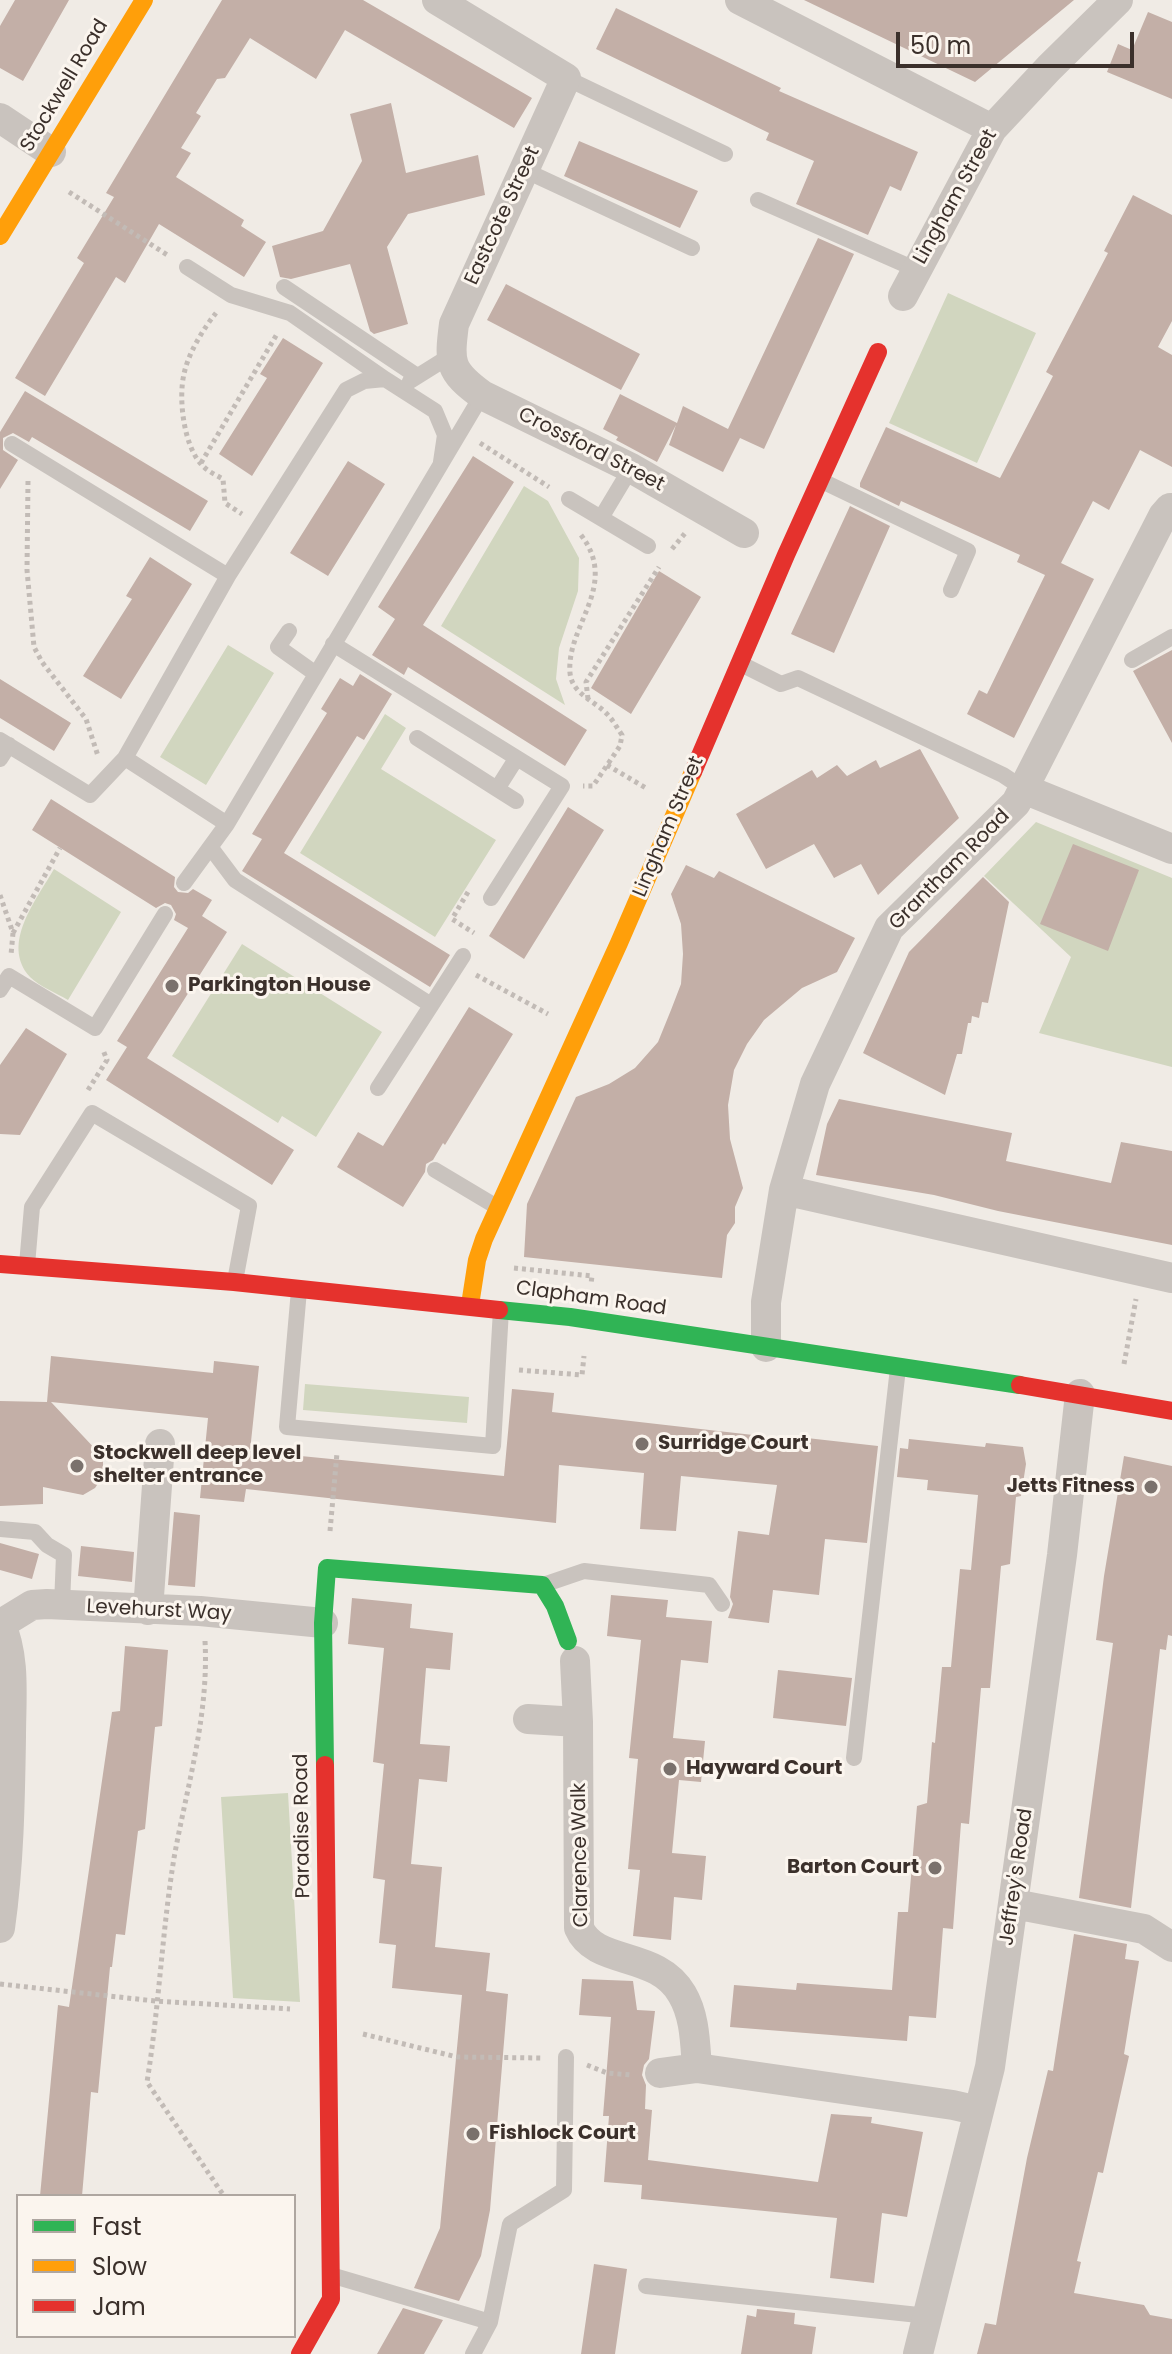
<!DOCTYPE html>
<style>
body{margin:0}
#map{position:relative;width:1172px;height:2354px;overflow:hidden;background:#f0ebe5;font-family:Poppins,sans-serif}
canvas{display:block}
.legend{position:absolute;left:16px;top:2194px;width:280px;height:144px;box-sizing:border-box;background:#fbf5ee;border:2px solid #aea6a0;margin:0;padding:10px 14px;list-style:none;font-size:24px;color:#3b302b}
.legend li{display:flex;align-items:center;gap:16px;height:40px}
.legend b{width:40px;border:2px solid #aea6a0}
.scale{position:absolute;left:896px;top:32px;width:238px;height:36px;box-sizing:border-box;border:4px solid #3b302b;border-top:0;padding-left:10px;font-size:24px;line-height:28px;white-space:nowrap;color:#3b302b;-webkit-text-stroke:6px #fbf5ee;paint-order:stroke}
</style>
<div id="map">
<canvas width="1172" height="2354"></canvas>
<ul class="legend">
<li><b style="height:10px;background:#30b455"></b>Fast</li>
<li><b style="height:10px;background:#ff9f0a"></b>Slow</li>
<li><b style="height:10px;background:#e5322d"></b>Jam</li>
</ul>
<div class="scale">50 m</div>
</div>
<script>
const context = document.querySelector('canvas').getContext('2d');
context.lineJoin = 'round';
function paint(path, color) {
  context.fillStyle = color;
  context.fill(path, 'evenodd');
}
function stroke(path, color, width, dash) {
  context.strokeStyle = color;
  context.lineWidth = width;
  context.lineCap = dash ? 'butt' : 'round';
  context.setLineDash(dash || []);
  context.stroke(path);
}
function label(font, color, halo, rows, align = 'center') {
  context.font = font + ' Poppins,sans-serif';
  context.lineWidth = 6;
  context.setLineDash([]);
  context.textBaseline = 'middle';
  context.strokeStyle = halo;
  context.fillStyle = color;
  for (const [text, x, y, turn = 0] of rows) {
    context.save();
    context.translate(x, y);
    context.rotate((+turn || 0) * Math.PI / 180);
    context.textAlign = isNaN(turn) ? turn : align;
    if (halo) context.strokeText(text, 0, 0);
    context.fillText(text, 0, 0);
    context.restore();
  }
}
paint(new Path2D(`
 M 948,293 L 1036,333 L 977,463 L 889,423 Z
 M 524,486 L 548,501 L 579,558 L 578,591 L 559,648 L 556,679 L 565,705 L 441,626 Z
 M 228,645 L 274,673 L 206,785 L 160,757 Z
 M 385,714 L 406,728 L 381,769 L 496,840 L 435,937 L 300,853 Z
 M 1036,822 L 1172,878 L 1172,1067 L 1039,1033 L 1071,957 L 984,876 Z
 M 54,869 L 121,912 L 68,1000 C 56,993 39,986 30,977 C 0,944 37,899 54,869 Z
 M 242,944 L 382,1032 L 316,1137 L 282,1116 L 278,1123 L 172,1056 Z
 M 305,1384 L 469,1397 L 467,1423 L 303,1410 Z
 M 288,1793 L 300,2002 L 233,1998 L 221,1797 Z`), '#d1d6bf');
paint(new Path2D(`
 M 15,0 L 69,0 L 23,81 L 0,68 L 0,26 Z
 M 222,0 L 363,0 L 532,98 L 514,128 L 345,30 L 316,79 L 250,38 L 225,78 L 217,79 L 196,113 L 201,116 L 181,148 L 191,153 L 176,177 L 244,220 L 241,226 L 266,242 L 244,277 L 159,224 L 125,283 L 116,277 L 45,396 L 15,378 L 84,263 L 77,258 L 114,197 L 106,193 Z
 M 804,0 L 1074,0 L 975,82 Z
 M 616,8 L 781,88 L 779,91 L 918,152 L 901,191 L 890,186 L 868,235 L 796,204 L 814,161 L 766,140 L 769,133 L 596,49 Z
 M 1148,12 L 1172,22 L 1172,99 L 1107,72 L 1118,44 L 1132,50 Z
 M 391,103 L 406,173 L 478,155 L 485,195 L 408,214 L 387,247 L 408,324 L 374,334 L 370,331 L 350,264 L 291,279 L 280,277 L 272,246 L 323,231 L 362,161 L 350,114 Z
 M 579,141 L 698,191 L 680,228 L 564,176 Z
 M 1133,195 L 1172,215 L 1172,321 L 1158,347 L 1172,355 L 1172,467 L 1140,450 L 1109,510 L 1093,501 L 1061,563 L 1094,579 L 1014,738 L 967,714 L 979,690 L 987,694 L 1045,575 L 1017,562 L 1020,555 L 901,501 L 899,506 L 860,487 L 860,483 L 886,427 L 1000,478 L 1053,376 L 1046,372 L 1108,253 L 1104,251 Z
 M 818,238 L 854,254 L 764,449 L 740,438 L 723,472 L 669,445 L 676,425 L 657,462 L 616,440 L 618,437 L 603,429 L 620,394 L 677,423 L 683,406 L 728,429 Z
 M 506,284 L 640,354 L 621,390 L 487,320 Z
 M 283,338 L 323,363 L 252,476 L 219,454 L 267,378 L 260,374 Z
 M 25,391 L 208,501 L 190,531 L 32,437 L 29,442 L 13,433 L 3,438 L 3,450 L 18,460 L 0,489 L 0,432 Z
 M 473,456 L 514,482 L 423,625 L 587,730 L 565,766 L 408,667 L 404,675 L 372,655 L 395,619 L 378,607 Z
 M 348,461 L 385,484 L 328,576 L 290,553 Z
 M 850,506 L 890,526 L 834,653 L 791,634 Z
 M 150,557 L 192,584 L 121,699 L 83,676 L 132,599 L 126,596 Z
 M 659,571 L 701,597 L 631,714 L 591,688 Z
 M 1172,650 L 1172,743 L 1133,671 Z
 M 360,674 L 392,694 L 364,740 L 357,736 L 284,853 L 450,955 L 430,987 L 242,871 L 262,839 L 252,834 L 327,713 L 321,709 L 340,678 L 353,686 Z
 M 0,679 L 71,723 L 54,751 L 0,718 Z
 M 920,749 L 959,818 L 878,895 L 861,864 L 834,878 L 814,844 L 766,869 L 736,814 L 812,770 L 817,778 L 837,765 L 847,776 L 876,760 L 880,768 Z
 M 51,799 L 175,877 L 174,887 L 178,892 L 188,893 L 193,889 L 212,900 L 202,916 L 227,932 L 147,1058 L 294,1150 L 272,1185 L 106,1080 L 127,1047 L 117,1041 L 188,928 L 174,920 L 176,914 L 171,905 L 165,903 L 156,908 L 32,830 Z
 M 568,807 L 604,830 L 524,959 L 489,936 Z
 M 1073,844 L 1139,870 L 1108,951 L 1040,924 Z
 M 686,865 L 714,878 L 719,871 L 855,938 L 837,972 L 802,988 L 764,1020 L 747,1044 L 734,1070 L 728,1105 L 730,1139 L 743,1188 L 735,1207 L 735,1223 L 727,1235 L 722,1278 L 524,1257 L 527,1204 L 576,1097 L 609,1084 L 635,1068 L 658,1042 L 671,1010 L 681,984 L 683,954 L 681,924 L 671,894 Z
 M 983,877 L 1009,902 L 988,1003 L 982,1002 L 979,1018 L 972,1016 L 971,1023 L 968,1023 L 962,1054 L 957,1054 L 945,1095 L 863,1053 L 909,952 Z
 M 469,1007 L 513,1034 L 445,1145 L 443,1143 L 433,1160 L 426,1164 L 425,1172 L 403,1207 L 337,1167 L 358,1132 L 383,1146 Z
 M 26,1028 L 67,1054 L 20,1135 L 0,1134 L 0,1065 Z
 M 839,1099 L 1012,1133 L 1006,1161 L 1111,1183 L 1121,1142 L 1172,1151 L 1172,1245 L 998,1211 L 934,1195 L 816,1175 L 827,1124 Z
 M 51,1356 L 213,1373 L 214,1361 L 259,1366 L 250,1451 L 504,1476 L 512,1389 L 554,1393 L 552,1412 L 788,1439 L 789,1436 L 878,1446 L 867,1543 L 825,1539 L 819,1595 L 773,1590 L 769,1623 L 728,1618 L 733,1604 L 730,1597 L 738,1531 L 769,1535 L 777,1485 L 681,1476 L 676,1531 L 640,1529 L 644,1473 L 559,1465 L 556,1523 L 246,1489 L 244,1502 L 200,1498 L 208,1418 L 51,1402 L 99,1453 L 103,1462 L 103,1476 L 95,1488 L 83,1495 L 43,1487 L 43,1504 L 0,1506 L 0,1401 L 47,1402 Z
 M 909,1439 L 985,1447 L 986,1443 L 1023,1447 L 1026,1464 L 1021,1496 L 1016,1497 L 1010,1564 L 1001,1566 L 990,1688 L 981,1688 L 969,1824 L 961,1823 L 953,1929 L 943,1928 L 936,2018 L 909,2016 L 907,2041 L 730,2027 L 734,1985 L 796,1990 L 797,1983 L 892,1990 L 898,1912 L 908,1912 L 917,1806 L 927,1803 L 932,1742 L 935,1743 L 942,1667 L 951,1667 L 960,1569 L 971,1570 L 978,1495 L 927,1490 L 928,1480 L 897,1477 L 900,1448 L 908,1449 Z
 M 1124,1456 L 1172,1466 L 1172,1636 L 1168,1635 L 1166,1650 L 1160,1649 L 1131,1908 L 1079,1898 L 1113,1643 L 1096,1640 L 1104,1576 Z
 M 174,1512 L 200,1515 L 195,1587 L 168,1585 Z
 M 0,1543 L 39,1554 L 32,1579 L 0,1570 Z
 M 81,1546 L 134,1552 L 132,1582 L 78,1576 Z
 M 611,1595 L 668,1600 L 666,1617 L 712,1621 L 708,1663 L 681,1660 L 673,1738 L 705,1741 L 701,1782 L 679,1780 L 672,1853 L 706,1856 L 702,1900 L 674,1897 L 671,1940 L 633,1936 L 640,1870 L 628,1869 L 638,1759 L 629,1758 L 641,1640 L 607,1636 Z
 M 352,1598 L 412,1604 L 410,1628 L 453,1633 L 450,1670 L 426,1668 L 420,1744 L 450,1746 L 447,1782 L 419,1779 L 411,1864 L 442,1867 L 435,1947 L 490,1953 L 486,1991 L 508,1994 L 490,2210 L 481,2256 L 459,2301 L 414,2288 L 440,2228 L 462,1995 L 392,1988 L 396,1945 L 379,1943 L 385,1880 L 373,1878 L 384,1764 L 373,1762 L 384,1648 L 348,1644 Z
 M 125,1646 L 168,1650 L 162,1726 L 155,1727 L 145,1829 L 138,1831 L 125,1935 L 116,1934 L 112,1967 L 110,1967 L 98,2093 L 91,2092 L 82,2196 L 40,2196 L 58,2005 L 69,2007 L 112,1712 L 120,1711 Z
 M 778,1670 L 852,1678 L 846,1726 L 773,1718 Z
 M 1074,1934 L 1127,1944 L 1125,1959 L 1139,1961 L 1124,2054 L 1129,2056 L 1103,2173 L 1098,2172 L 1077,2261 L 1081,2262 L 1074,2293 L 1144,2305 L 1150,2315 L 1172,2319 L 1172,2354 L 977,2354 L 985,2323 L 996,2325 L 1027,2158 L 1048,2070 L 1053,2071 Z
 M 582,1979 L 633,1981 L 637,2010 L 655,2011 L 649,2059 L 644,2065 L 642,2075 L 646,2085 L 645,2109 L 652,2110 L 648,2160 L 818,2182 L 831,2114 L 872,2117 L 871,2123 L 923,2132 L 907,2217 L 882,2213 L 874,2283 L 830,2278 L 837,2218 L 641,2199 L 642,2185 L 604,2182 L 609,2116 L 603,2116 L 611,2017 L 579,2015 Z
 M 594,2264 L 627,2269 L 615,2354 L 581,2354 Z
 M 403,2308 L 443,2320 L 424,2354 L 377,2354 Z
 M 757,2309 L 795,2313 L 794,2324 L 816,2327 L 812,2354 L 741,2354 L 747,2315 L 756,2317 Z`), '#c3afa7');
stroke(new Path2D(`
 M 69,192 L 169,256
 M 216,313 C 203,329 188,354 184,374 C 178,399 184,447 202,465 C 207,471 216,475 223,479 L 225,503 L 242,514
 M 480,443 L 549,487
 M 201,463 L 277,334
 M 28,481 L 27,570 L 34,647 L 42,662 L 86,719 L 98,756
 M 581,535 C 620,586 566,625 570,673 C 572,694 595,701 607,714 C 613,720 617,728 622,735 L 620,746 L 593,786 L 583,786
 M 672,549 L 686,532
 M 588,699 L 586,682 L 659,567
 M 607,765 L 646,788
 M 468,892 L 452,919 L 474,933
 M 0,895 L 13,933 L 11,955
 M 13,933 L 60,848
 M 476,975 L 548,1014
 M 88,1090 L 107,1060 L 103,1050
 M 514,1268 L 592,1276 L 591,1284
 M 1124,1364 L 1136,1299
 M 519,1370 L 582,1375 L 584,1356
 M 330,1531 L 337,1453
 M 205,1641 C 209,1715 187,1786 174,1858 C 162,1932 159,2008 147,2082 L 224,2196
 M 0,1984 L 155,2001 L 290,2009
 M 363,2034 L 457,2057 L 542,2058
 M 587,2065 L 607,2073 L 631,2075`), '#c2bbb6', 5, [4, 4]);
stroke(new Path2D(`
 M 566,78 L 725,154
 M 524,170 L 692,248
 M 758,200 L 915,269
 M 187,267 L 231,295 L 290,313 L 385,379
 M 284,287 L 417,376
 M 410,381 L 450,356
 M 12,444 L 228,576
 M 822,481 L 968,551 L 951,590
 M 569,499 L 648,546
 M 601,518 L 631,468
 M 289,631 L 278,647 L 316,674
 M 333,644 L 562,786 L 491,898
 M 1132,660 L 1172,637
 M 741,664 L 781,684 L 798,678 L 1003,775 L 1024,789
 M 417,738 L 497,789 L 516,759
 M 0,740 L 90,795 L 125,758 L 228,576 L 346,390 L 364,381 L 385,379 L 435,411 L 445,435 L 441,462
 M 125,758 L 227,824
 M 0,759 L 9,745
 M 497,789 L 516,801
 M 211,848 L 235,880 L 431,1005
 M 184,883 L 227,824 L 482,395
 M 0,990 L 9,976 L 95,1028 L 165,914
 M 378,1088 L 463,956
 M 435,1170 L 497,1207
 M 27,1265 L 32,1207 L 92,1113 L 249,1206 L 235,1281
 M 299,1290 L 287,1427 L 493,1446 L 501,1310
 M 0,1529 L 35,1532 L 47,1545 L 64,1555 L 62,1605
 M 543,1585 L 584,1571 L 709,1585 L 722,1604
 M 854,1758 L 898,1368
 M 334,2276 L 490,2322
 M 646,2286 L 928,2316
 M 473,2354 L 490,2322 L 510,2224 L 564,2190 L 566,2057`), '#c9c3be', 16);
stroke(new Path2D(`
 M 437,0 L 566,78 L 454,324 C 449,363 449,371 482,395 L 631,468 L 744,533
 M 740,0 L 992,129
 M 0,118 L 51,152
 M 903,296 L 992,129 L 1049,68 L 1118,0
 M 1024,789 L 1172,849
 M 784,1190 L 1172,1278
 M 766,1347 L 766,1302 L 784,1190 L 815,1084 L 889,928 L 1016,803 L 1163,516 L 1170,508 L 1172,509
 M 148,1610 L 160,1444
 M 0,1622 C 16,1658 11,1698 11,1737 C 10,1801 9,1864 0,1928
 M 1,1624 L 32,1605 L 47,1604 L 200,1611 L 323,1623
 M 575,1661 L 578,1722 L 579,1928 C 595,1966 657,1950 682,1994 C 695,2016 695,2042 697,2068
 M 528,1719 L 578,1722
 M 1014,1904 L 1144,1929 L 1172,1947
 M 660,2073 L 697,2068 L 953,2105 L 979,2111
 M 918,2354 L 990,2067 L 1062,1555 L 1080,1394`), '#c9c3be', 30);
stroke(new Path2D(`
 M 499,1310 L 570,1317 L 1020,1385
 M 325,1765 L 323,1623 L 327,1568 L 542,1585 L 555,1606 L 568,1641`), '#30b455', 18);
stroke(new Path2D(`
 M 0,236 L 144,0
 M 470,1305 L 477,1260 L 484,1239 L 619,943 L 693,772`), '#ff9f0a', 18);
stroke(new Path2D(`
 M 693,772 L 786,555 L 878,352
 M 0,1264 L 234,1282 L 499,1310
 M 1020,1385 L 1172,1411
 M 300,2354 L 331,2299 L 325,1765`), '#e5322d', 18);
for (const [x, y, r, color] of [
 [172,986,8,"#7a716c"],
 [642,1444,8,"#7a716c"],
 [77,1466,8,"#7a716c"],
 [1151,1487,8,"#7a716c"],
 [670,1769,8,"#7a716c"],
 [935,1868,8,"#7a716c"],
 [473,2134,8,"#7a716c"]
]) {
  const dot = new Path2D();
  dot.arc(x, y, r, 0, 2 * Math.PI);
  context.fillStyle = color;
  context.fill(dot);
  stroke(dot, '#fbf5ee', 3);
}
label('20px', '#3b302b', '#fbf5ee', [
 ["Stockwell Road",65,86,-59],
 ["Lingham Street",956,197,-61],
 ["Eastcote Street",503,216,-65],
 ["Crossford Street",591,450,27],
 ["Lingham Street",669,827,-67],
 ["Grantham Road",950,870,-45],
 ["Clapham Road",591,1299,8],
 ["Levehurst Way",159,1611,3],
 ["Paradise Road",303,1826,-91],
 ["Clarence Walk",581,1855,-91],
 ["Jeffrey's Road",1017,1877,-82]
]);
label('bold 20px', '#3b302b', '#fbf5ee', [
 ["Parkington House",188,986],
 ["Surridge Court",658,1444],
 ["Stockwell deep level",93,1454],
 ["shelter entrance",93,1477],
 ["Jetts Fitness",1135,1487,"right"],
 ["Hayward Court",686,1769],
 ["Barton Court",919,1868,"right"],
 ["Fishlock Court",489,2134]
], 'left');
</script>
